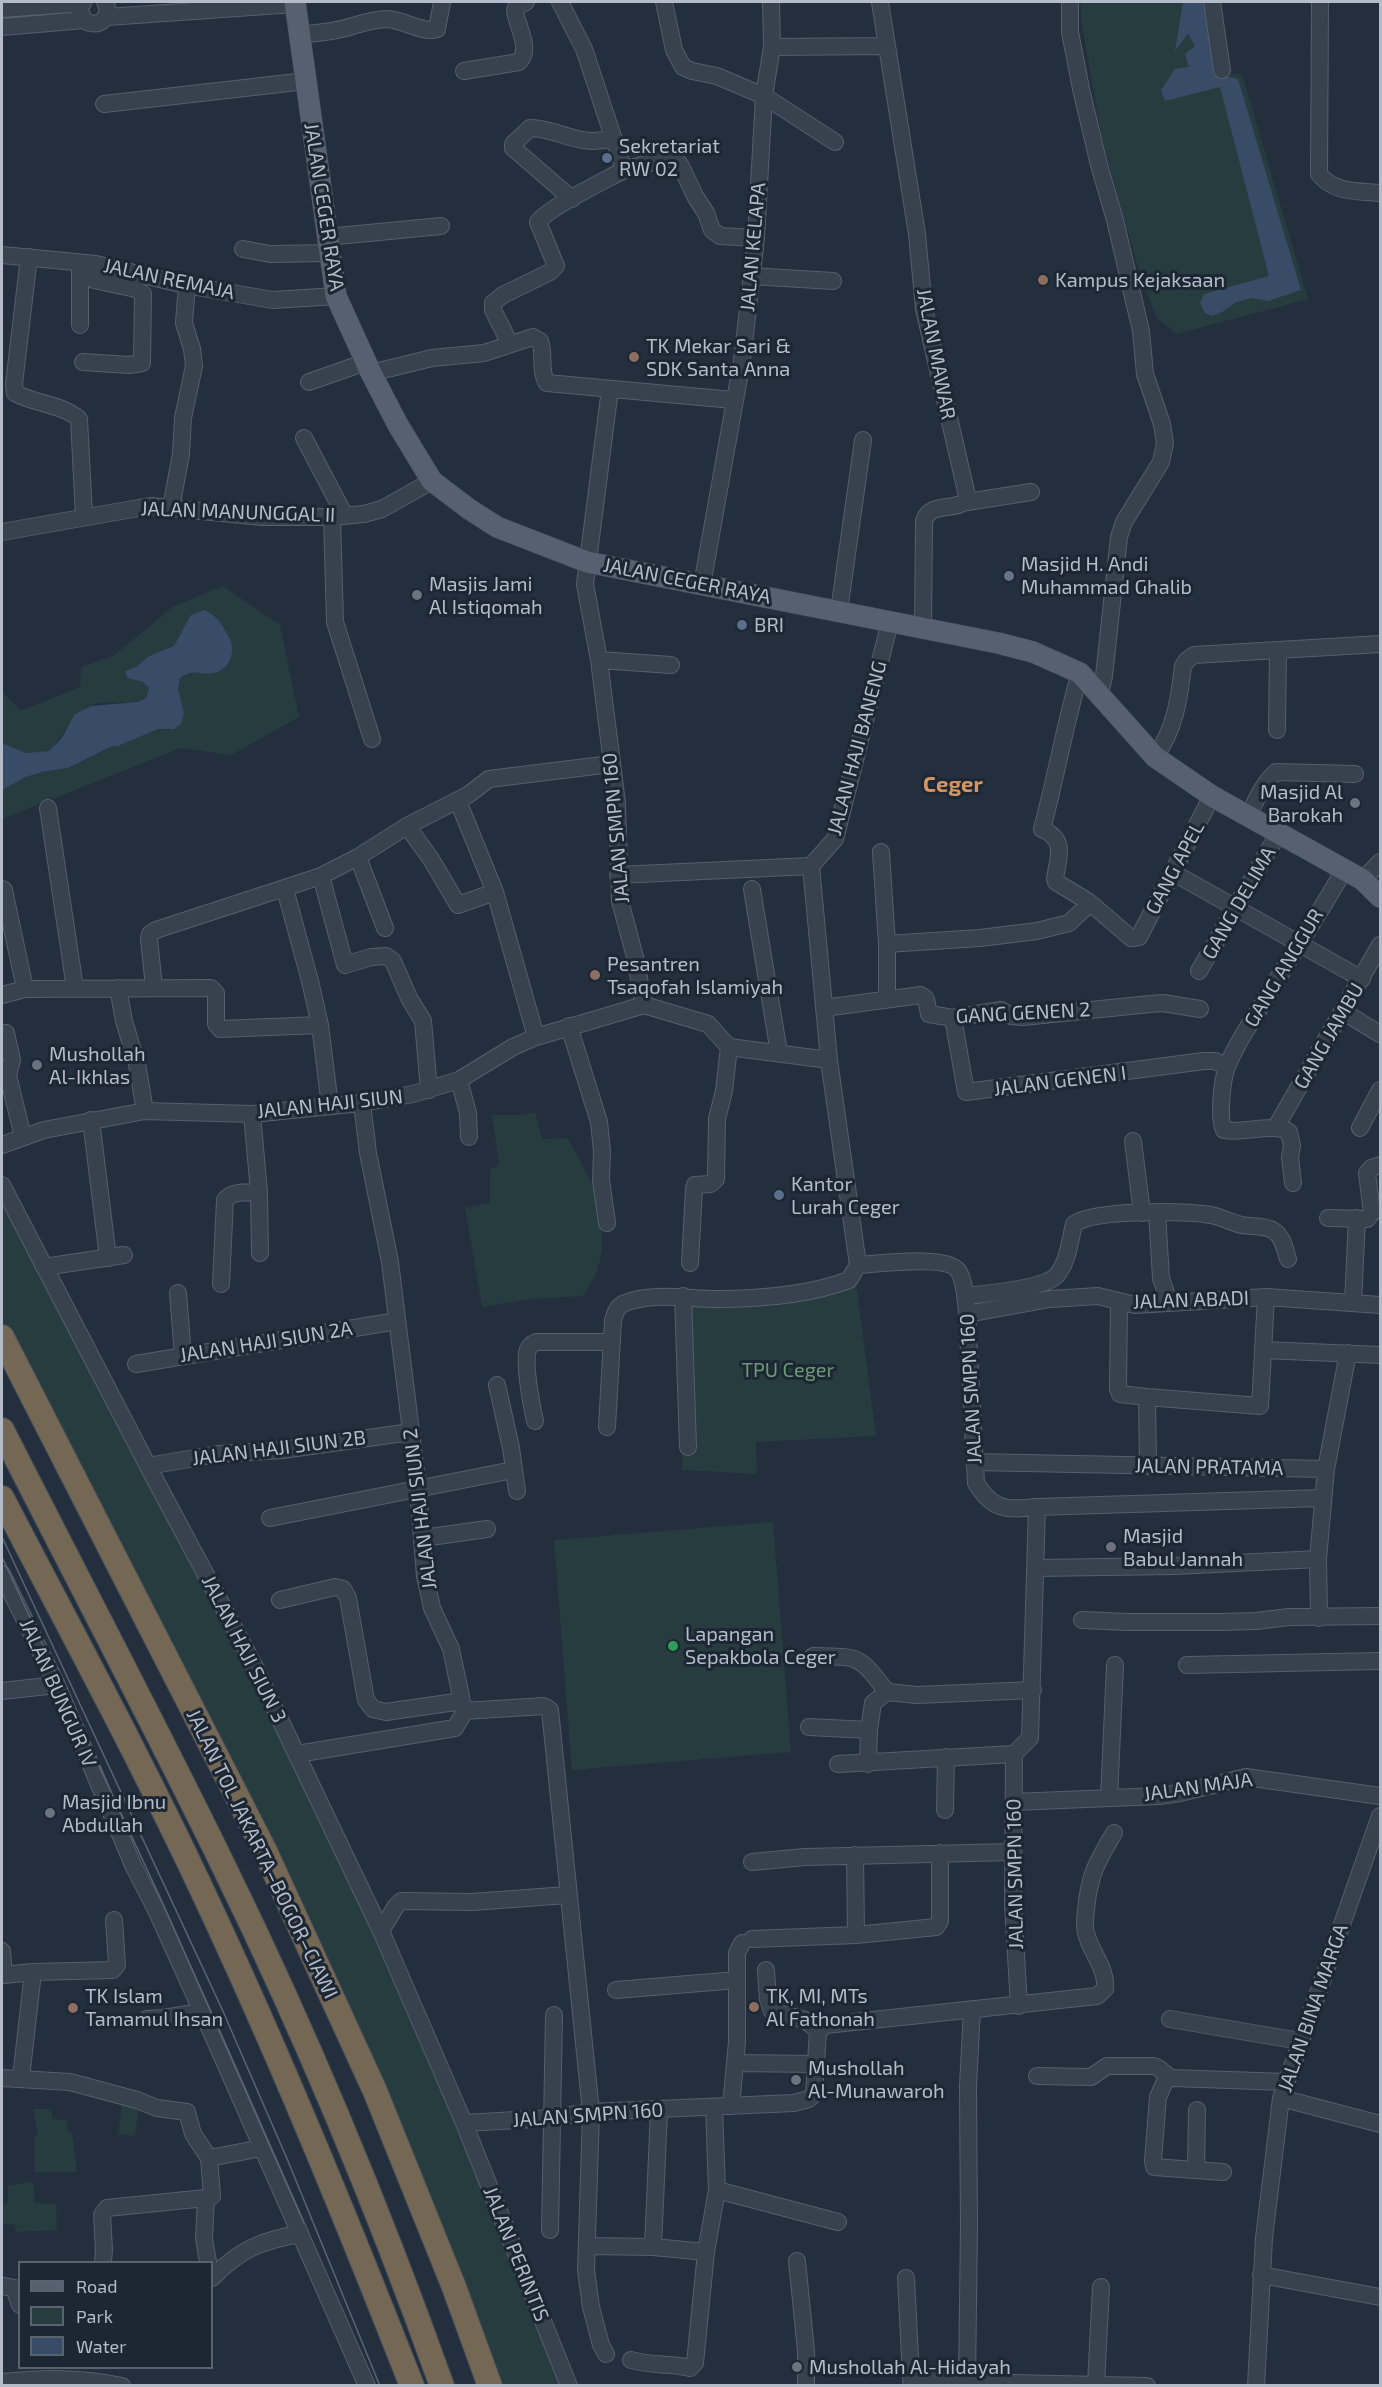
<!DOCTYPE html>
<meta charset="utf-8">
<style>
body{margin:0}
#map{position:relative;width:1382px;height:2387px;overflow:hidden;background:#242f3e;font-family:"Exo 2",sans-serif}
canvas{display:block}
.frame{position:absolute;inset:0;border:3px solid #b4bcc9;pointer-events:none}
.legend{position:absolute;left:18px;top:2261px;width:195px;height:108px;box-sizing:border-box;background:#1d2633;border:2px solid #59626f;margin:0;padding:8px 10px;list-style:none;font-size:18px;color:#b4bcc9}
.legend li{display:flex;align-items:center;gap:12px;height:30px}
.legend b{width:30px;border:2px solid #59626f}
</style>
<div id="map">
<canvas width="1382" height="2387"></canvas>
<div class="frame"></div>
<ul class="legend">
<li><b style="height:8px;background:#56606e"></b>Road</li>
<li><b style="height:16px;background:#263c3f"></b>Park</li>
<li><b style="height:16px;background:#394c67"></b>Water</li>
</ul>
</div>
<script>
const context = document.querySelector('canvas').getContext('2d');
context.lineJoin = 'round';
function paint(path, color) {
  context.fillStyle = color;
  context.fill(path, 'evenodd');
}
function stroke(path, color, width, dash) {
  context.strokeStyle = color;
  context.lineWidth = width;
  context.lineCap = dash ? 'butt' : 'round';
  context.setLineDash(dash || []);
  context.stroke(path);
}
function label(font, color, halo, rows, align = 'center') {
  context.font = font + ' "Exo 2",sans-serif';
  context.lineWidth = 6;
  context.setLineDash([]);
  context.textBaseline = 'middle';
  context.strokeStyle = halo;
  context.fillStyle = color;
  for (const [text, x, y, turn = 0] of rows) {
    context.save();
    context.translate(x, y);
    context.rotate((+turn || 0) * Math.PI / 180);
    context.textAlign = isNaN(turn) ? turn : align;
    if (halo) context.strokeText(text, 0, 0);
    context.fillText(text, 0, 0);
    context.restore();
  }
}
paint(new Path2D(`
 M 1081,2 L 1209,2 L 1226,74 L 1242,74 L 1308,299 L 1177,334 L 1157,318 L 1141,278 L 1102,139 L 1081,20 Z
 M 223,586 L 280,625 L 299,717 L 231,755 L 181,748 L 2,819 L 2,790 L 26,777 L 42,772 L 68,768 L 112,746 L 118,746 L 158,729 L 170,730 L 184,713 L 178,689 L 180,678 L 189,672 L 224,669 C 240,646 229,635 215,615 L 182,633 L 174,646 L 149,656 L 136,667 L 125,671 L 127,678 L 143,682 L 149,688 L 146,698 C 129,706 108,699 90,706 C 70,715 64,736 50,751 L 26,753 L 2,743 L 2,692 L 21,711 L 80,687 L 81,667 L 113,656 L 174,606 Z
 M 535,1112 L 542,1139 L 568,1138 L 591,1182 L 601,1211 L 602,1252 L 597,1272 L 583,1296 L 531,1299 L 482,1307 L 465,1208 L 490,1203 L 490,1170 L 499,1164 L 492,1115 L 520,1115 Z
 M 2,1185 L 361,1890 L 569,2385 L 488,2385 L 375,2091 L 2,1337 Z
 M 856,1283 L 876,1436 L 756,1442 L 757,1474 L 682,1470 L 686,1306 Z
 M 773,1522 L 791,1752 L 572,1770 L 554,1540 Z
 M 122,2104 L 139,2106 L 135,2136 L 118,2134 Z
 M 33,2109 L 51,2109 L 53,2119 L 66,2120 L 69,2133 L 72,2133 L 77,2172 L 35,2172 L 34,2139 L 38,2134 Z
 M 33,2182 L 35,2203 L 56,2204 L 57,2230 L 16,2232 L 14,2224 L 2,2225 L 2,2206 L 8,2204 L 8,2185 Z`), '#263c3f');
paint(new Path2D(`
 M 1183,2 L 1204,2 L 1221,75 L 1238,79 L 1301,290 L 1268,301 L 1252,298 L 1236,302 L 1222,312 L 1212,316 L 1205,313 L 1200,303 L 1204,294 L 1269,276 L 1220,87 L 1165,101 L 1161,90 L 1175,69 L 1189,67 L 1185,54 L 1195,46 L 1188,34 L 1175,51 Z
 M 204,610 C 217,615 222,624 229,637 C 236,649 231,668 217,672 C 202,677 195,667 180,678 L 178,689 L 184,713 L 181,724 L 174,729 L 158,729 L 118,746 L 112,746 L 68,768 L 42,772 L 26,777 L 2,790 L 2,743 L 26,753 L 49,751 L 61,739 L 75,714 L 91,706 L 137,702 L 146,698 L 149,688 L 143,682 L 127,678 L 125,671 L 136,667 L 149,656 L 174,646 L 191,615 Z`), '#394c67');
const minor = new Path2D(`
 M 664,2 L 674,50 L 683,67 L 692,71 L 717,76 L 764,96 L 756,238 L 742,361 L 702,585
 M 771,2 L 772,47 L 764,96 L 835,142
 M 880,2 L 917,234 L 924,309 L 968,500 C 954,512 930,501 924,521 L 923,629
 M 1070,2 L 1070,32 L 1081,89 L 1099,165 L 1115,220 L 1141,331 L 1145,374 L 1162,424 L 1165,443 L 1161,462 L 1124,522 L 1119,537 L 1104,676 L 1100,694
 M 1212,2 L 1222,70
 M 1320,2 L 1319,174 C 1334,193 1357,191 1380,193
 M 2,9 L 83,3
 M 80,11 L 84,20 C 98,30 113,17 105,2
 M 107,17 L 295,4
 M 2,27 L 84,20
 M 300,35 C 315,33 331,32 346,28 C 360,24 373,19 388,19 C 404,20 423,34 437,29 L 442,2
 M 772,47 L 887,46
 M 464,71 L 519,62 C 532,49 517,27 515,11 L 516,7 L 526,2
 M 104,104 L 306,81
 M 624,170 L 667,158 L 676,160 L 681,166 L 695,196 L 706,213 L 712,230 L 720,236 L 756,238
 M 572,199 L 513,148 L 513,144 L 530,128 C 562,129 578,148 613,138
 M 327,237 L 441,226
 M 243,249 L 270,254 L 329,253
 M 2,255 L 96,264 L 185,285 L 273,300 L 336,296
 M 29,257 L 14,384 L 15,393 C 35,404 62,404 79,419 L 84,516
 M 751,276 L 833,281
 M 80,325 L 80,263
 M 510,344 L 493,310 L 493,303 L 503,295 L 550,272 L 556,266 L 538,222 C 549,207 604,181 624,170 L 584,49 L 560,2
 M 83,362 L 129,365 L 142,363 L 143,294 L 136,289 L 94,280 L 96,264
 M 371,373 L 432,358 L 484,353 L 533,337 L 540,341 C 545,354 539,371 547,383 L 733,400
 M 309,382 L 366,362
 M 610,389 L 585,584 L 599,660 L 617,803 L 620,901 L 635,957 L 644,1005 L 708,1024 L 729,1047 L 829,1060 L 858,1265 C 877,1264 950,1254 959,1272 C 965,1283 966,1301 967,1314 L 976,1483 C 993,1511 1007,1510 1037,1507 L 1030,1738 L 1014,1754 L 1013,1904 L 1019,2006
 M 304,438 L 345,516
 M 967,502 L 1031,492
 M 171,508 L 181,454 L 183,418 L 194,366 L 192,349 L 184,323 L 187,285
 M 332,517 L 335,622 L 372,739
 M 2,532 L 150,506 L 263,517 L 332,517 L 364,514 L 382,509 L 432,481
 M 839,611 L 863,440
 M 599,660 L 671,665
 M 1080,673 C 1065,724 1056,777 1042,829 C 1067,840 1058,857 1055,879 L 1056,882 L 1089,902 L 1131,938 L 1139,937 L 1212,796
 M 1277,730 L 1278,650
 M 1155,757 C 1175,729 1179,700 1183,666 L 1187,660 L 1194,655 L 1380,644
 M 48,808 L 75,988
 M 1248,816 C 1256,801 1263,783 1276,772 L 1355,774
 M 407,826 L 431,859 L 458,905 L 495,892 L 458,801
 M 881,852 L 887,944 L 887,999
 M 358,857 L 385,928
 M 811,866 L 835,839 L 890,622
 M 811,866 L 829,1060
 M 1172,872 L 1362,979
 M 618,875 L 811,866
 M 321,876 L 345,965 L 371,957 L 386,956 L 393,961 L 409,998 L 423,1021 L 429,1090
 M 1363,880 L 1380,862
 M 2,889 L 4,890 L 25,989
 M 285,889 L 310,981 L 320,1025 L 330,1106
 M 752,889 L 779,1053
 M 495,892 L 536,1037
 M 887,944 L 980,938 L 1037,931 L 1069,923 L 1085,908
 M 1199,971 L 1278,834
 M 154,987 L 149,939 L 150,934 L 156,930 L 321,876 L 358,857 L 407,826 L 468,795 L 489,779 L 611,764
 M 118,988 L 124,1021 L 137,1064 L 145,1111
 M 2,995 L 25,989 L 211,988 L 216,993 L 216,1024 L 220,1029 L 320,1025
 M 824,1008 L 921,995 L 926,999 L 929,1014 L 953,1018 L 1001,1010 L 1011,1016 L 1023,1017 L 1150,1004 L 1163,1003 L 1200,1009
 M 1342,1011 L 1380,1034
 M 953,1018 L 966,1092 L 1204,1061 L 1215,1061 L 1227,1067
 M 569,1026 L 599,1122 L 602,1151 L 601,1180 L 607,1223
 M 6,1033 L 12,1060 L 8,1075 L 23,1137
 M 459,1080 L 468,1113 L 469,1137
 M 362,1103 L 368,1153 L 390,1262 L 418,1488 L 425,1576 L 432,1608 L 451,1649 L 464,1711 L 544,1706 L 550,1710 L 591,2112 L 586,2270 L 591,2307 L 601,2345 L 606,2354
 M 252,1114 L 259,1192 L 260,1253
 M 91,1120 L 108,1258
 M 1276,1127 L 1380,945
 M 1360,1128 L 1380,1090
 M 1133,1141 L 1142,1213
 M 2,1145 L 44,1130 L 145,1111 L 252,1114 L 362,1103 L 413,1094 L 459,1080 L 513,1047 L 536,1037 L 644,1005
 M 1293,1183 L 1290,1157 L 1292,1146 L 1289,1132 C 1274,1122 1244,1134 1224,1130 C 1218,1118 1222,1080 1227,1067 C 1234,1048 1247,1028 1258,1011 C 1286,963 1317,918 1344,870
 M 2,1185 L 150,1470 L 254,1665 L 381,1931 L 464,2123 L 569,2386
 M 1157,1213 L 1161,1278 L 1168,1299
 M 1328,1218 L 1367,1219 L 1372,1213 L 1367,1173 L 1371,1168 L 1380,1165
 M 690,1263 L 694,1189 L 695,1185 L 711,1184 L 716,1179 L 717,1119 L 724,1091 L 729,1047
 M 44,1267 L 124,1255
 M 221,1284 L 225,1200 C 233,1190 248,1193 259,1192
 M 178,1293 L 183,1356
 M 683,1296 L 688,1447
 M 965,1296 C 984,1294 1043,1289 1056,1276 C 1068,1263 1070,1240 1074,1224 C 1095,1209 1184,1211 1211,1215 C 1222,1217 1232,1223 1242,1225 C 1252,1227 1265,1225 1274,1231 C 1283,1237 1285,1249 1288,1259
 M 1119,1302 L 1118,1389 L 1120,1394 L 1147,1397
 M 1353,1303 L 1357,1218
 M 967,1314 L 1050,1299 L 1098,1296 L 1135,1305 L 1266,1297 L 1380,1305
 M 1264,1350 L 1380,1355
 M 136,1364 L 397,1321
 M 497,1385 L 511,1448 L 517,1491
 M 535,1421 C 531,1402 525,1372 527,1353 C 528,1347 531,1344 536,1342 L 611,1342
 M 607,1427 L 613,1321 C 615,1313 617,1306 625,1303 C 652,1292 689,1299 717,1299 C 759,1299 809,1295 849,1280 L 858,1265
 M 974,1462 L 1326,1469 L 1348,1353
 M 148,1466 L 218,1454 L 282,1450 L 411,1432
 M 1148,1466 L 1147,1397 L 1260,1406 L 1266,1297
 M 1037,1507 L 1322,1498
 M 270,1518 L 513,1470
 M 423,1538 L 487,1529
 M 1035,1568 L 1175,1566 L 1318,1559
 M 2,1574 L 57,1685 L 133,1865 L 157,1912 L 217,2045 L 367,2386
 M 280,1600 L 335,1587 L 343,1589 L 348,1598 L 366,1700 L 373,1709 L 386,1712 L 462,1701
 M 1319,1618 L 1318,1559 L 1326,1469
 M 1082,1620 L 1127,1622 L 1221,1622 L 1256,1621 L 1289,1617 L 1380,1616
 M 813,1656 C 860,1657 858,1654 887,1692 L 917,1695 L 1033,1690
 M 1187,1665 L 1380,1661
 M 2,1691 L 57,1685
 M 809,1727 L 869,1730
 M 297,1754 L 455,1728 L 465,1711
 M 838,1764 L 1014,1754
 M 868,1764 L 869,1730 L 873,1703 L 887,1692
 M 1109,1798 L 1115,1665
 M 1014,1802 L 1159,1796 L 1180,1793 L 1246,1777 L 1380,1796
 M 945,1810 L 946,1757
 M 855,1855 L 856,1935
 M 752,1862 L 805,1857 L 1013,1852
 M 381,1931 L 396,1906 L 401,1901 L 472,1902 L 567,1895
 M 752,1939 L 856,1935 L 936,1927 L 940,1921 L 940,1853
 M 2,1951 L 4,1975 L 33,1972 L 113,1970 L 117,1965 L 114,1920
 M 766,1970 L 768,2000 L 772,2011 L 805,2020 L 818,2031
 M 737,1980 L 737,1953 L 742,1943
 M 616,1990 L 737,1980 L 737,2042 L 731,2106
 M 147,2019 L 163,2018 L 201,2012
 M 1170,2019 L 1300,2041
 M 735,2063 L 814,2064
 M 1037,2076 L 1091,2077 L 1107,2066 L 1153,2066 C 1162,2067 1164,2076 1172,2078 L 1286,2082
 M 1167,2077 L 1158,2097 L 1153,2160 L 1154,2167 L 1223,2172
 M 2,2078 L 70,2082 L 137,2100 L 157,2108 L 187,2112 L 193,2134 L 209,2158
 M 21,2078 L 33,1972
 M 1281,2098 L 1380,2124
 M 464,2123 L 552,2118 L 591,2112 L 794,2103 L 809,2099 L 814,2094 L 818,2031 L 826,2025 L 1097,1996 L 1105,1989 C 1107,1968 1091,1953 1086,1933 C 1084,1926 1085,1918 1086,1910 C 1089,1875 1097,1862 1114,1833
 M 1196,2170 L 1197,2110
 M 717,2190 L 838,2222
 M 206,2198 L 212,2196 L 209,2158 L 262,2148
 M 550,2230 L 554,2015
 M 588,2246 L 653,2247 L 706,2252
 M 653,2247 L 659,2111
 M 797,2261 L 806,2351 L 806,2386
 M 103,2262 L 104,2250 L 102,2215 L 107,2208 L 206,2198 L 204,2239 L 208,2262
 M 1261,2275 L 1380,2297
 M 212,2278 C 239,2250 262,2240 300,2234
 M 906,2278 L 911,2377
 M 2,2286 L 14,2288 L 20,2305
 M 631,2360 C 651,2366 670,2363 690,2368 L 695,2363 L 706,2252 L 717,2190 L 714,2107
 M 2,2382 C 45,2378 79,2377 122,2386
 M 967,2382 L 969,2226 L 968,2086 L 972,2009
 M 1096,2384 L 1101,2287
 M 912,2386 L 911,2377 L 967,2382 L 1147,2386
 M 1256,2386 L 1264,2238 L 1281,2098 L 1380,1816`);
const major = new Path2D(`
 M 295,2 L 336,296 L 371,373 L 398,425 L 432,481 L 469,509 L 497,527 L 587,562 L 998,643 L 1033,652 L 1080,673 L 1155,757 L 1212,796 L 1363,880 L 1380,897`);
const highway = new Path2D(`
 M 2,1337 L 265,1851 L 375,2091 L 454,2287 L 490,2386
 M 2,1430 C 76,1576 153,1721 225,1869 C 307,2036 379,2210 442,2386
 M 2,1498 C 69,1627 139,1756 201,1888 C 278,2051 346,2218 412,2386`);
stroke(minor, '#565f6c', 18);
stroke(major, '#414a57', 22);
stroke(highway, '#434c59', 26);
stroke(minor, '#38414e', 16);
stroke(major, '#56606e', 21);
stroke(highway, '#746855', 24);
stroke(new Path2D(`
 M 2,1537 L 222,2009 L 288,2161 L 380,2386
 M 2,1557 L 164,1906 L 304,2223`), '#5a6575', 1.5);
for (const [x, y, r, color] of [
 [607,158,6,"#5c6f8a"],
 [1043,280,6,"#8d6e63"],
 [634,357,6,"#8d6e63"],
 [1009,576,6,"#6b7280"],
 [417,595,6,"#6b7280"],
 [742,625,6,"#5c6f8a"],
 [1355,803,6,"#6b7280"],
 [595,975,6,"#8d6e63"],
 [37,1065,6,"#6b7280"],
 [779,1195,6,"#5c6f8a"],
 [1111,1547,6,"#6b7280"],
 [673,1646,6,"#2e9e5b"],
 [50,1813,6,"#6b7280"],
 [754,2007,6,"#8d6e63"],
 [73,2008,6,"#8d6e63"],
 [796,2080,6,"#6b7280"],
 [797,2367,6,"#6b7280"]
]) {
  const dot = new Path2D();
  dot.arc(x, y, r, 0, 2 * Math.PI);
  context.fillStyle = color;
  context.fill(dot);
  stroke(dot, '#1d2633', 2);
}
label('20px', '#b4bcc9', '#1d2633', [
 ["Sekretariat",619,146],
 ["RW 02",619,169],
 ["Kampus Kejaksaan",1055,280],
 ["TK Mekar Sari &",646,346],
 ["SDK Santa Anna",646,369],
 ["Masjid H. Andi",1021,564],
 ["Muhammad Ghalib",1021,587],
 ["Masjis Jami",429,584],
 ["Al Istiqomah",429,607],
 ["BRI",754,625],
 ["Masjid Al",1343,792,"right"],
 ["Barokah",1343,815,"right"],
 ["Pesantren",607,964],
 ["Tsaqofah Islamiyah",607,987],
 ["Mushollah",49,1054],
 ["Al-Ikhlas",49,1077],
 ["Kantor",791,1184],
 ["Lurah Ceger",791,1207],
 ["Masjid",1123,1536],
 ["Babul Jannah",1123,1559],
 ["Lapangan",685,1634],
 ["Sepakbola Ceger",685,1657],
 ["Masjid Ibnu",62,1802],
 ["Abdullah",62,1825],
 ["TK Islam",85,1996],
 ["Tamamul Ihsan",85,2019],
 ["TK, MI, MTs",766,1996],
 ["Al Fathonah",766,2019],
 ["Mushollah",808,2068],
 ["Al-Munawaroh",808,2091],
 ["Mushollah Al-Hidayah",809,2367]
], 'left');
label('20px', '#b4bcc9', '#1d2633', [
 ["JALAN CEGER RAYA",324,207,81],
 ["JALAN KELAPA",753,247,-85],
 ["JALAN REMAJA",169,279,12],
 ["JALAN MAWAR",936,354,79],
 ["JALAN MANUNGGAL II",238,512,2],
 ["JALAN CEGER RAYA",687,581,11],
 ["JALAN HAJI BANENG",857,748,-75],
 ["JALAN SMPN 160",616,828,-95],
 ["GANG APEL",1175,868,-62],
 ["GANG DELIMA",1239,903,-60],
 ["GANG ANGGUR",1284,968,-59],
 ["GANG GENEN 2",1023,1013,-3],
 ["GANG JAMBU",1329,1036,-60],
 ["JALAN GENEN I",1060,1081,-7],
 ["JALAN HAJI SIUN",330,1104,-6],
 ["JALAN ABADI",1191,1300,-2],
 ["JALAN HAJI SIUN 2A",266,1342,-9],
 ["JALAN SMPN 160",971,1389,-93],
 ["JALAN HAJI SIUN 2B",279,1448,-7],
 ["JALAN PRATAMA",1209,1467,1],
 ["JALAN HAJI SIUN 2",420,1509,-97],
 ["JALAN HAJI SIUN 3",244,1649,63],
 ["JALAN BUNGUR IV",58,1693,66],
 ["JALAN MAJA",1198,1787,-8],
 ["JALAN TOL JAKARTA–BOGOR–CIAWI",262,1854,64],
 ["JALAN SMPN 160",1015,1874,-91],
 ["JALAN BINA MARGA",1313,2008,-71],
 ["JALAN SMPN 160",588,2115,-4],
 ["JALAN PERINTIS",516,2254,68]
]);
label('20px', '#6b9a76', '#1d2633', [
 ["TPU Ceger",788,1370]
]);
label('bold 22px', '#d59563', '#1d2633', [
 ["Ceger",953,785]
]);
</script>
